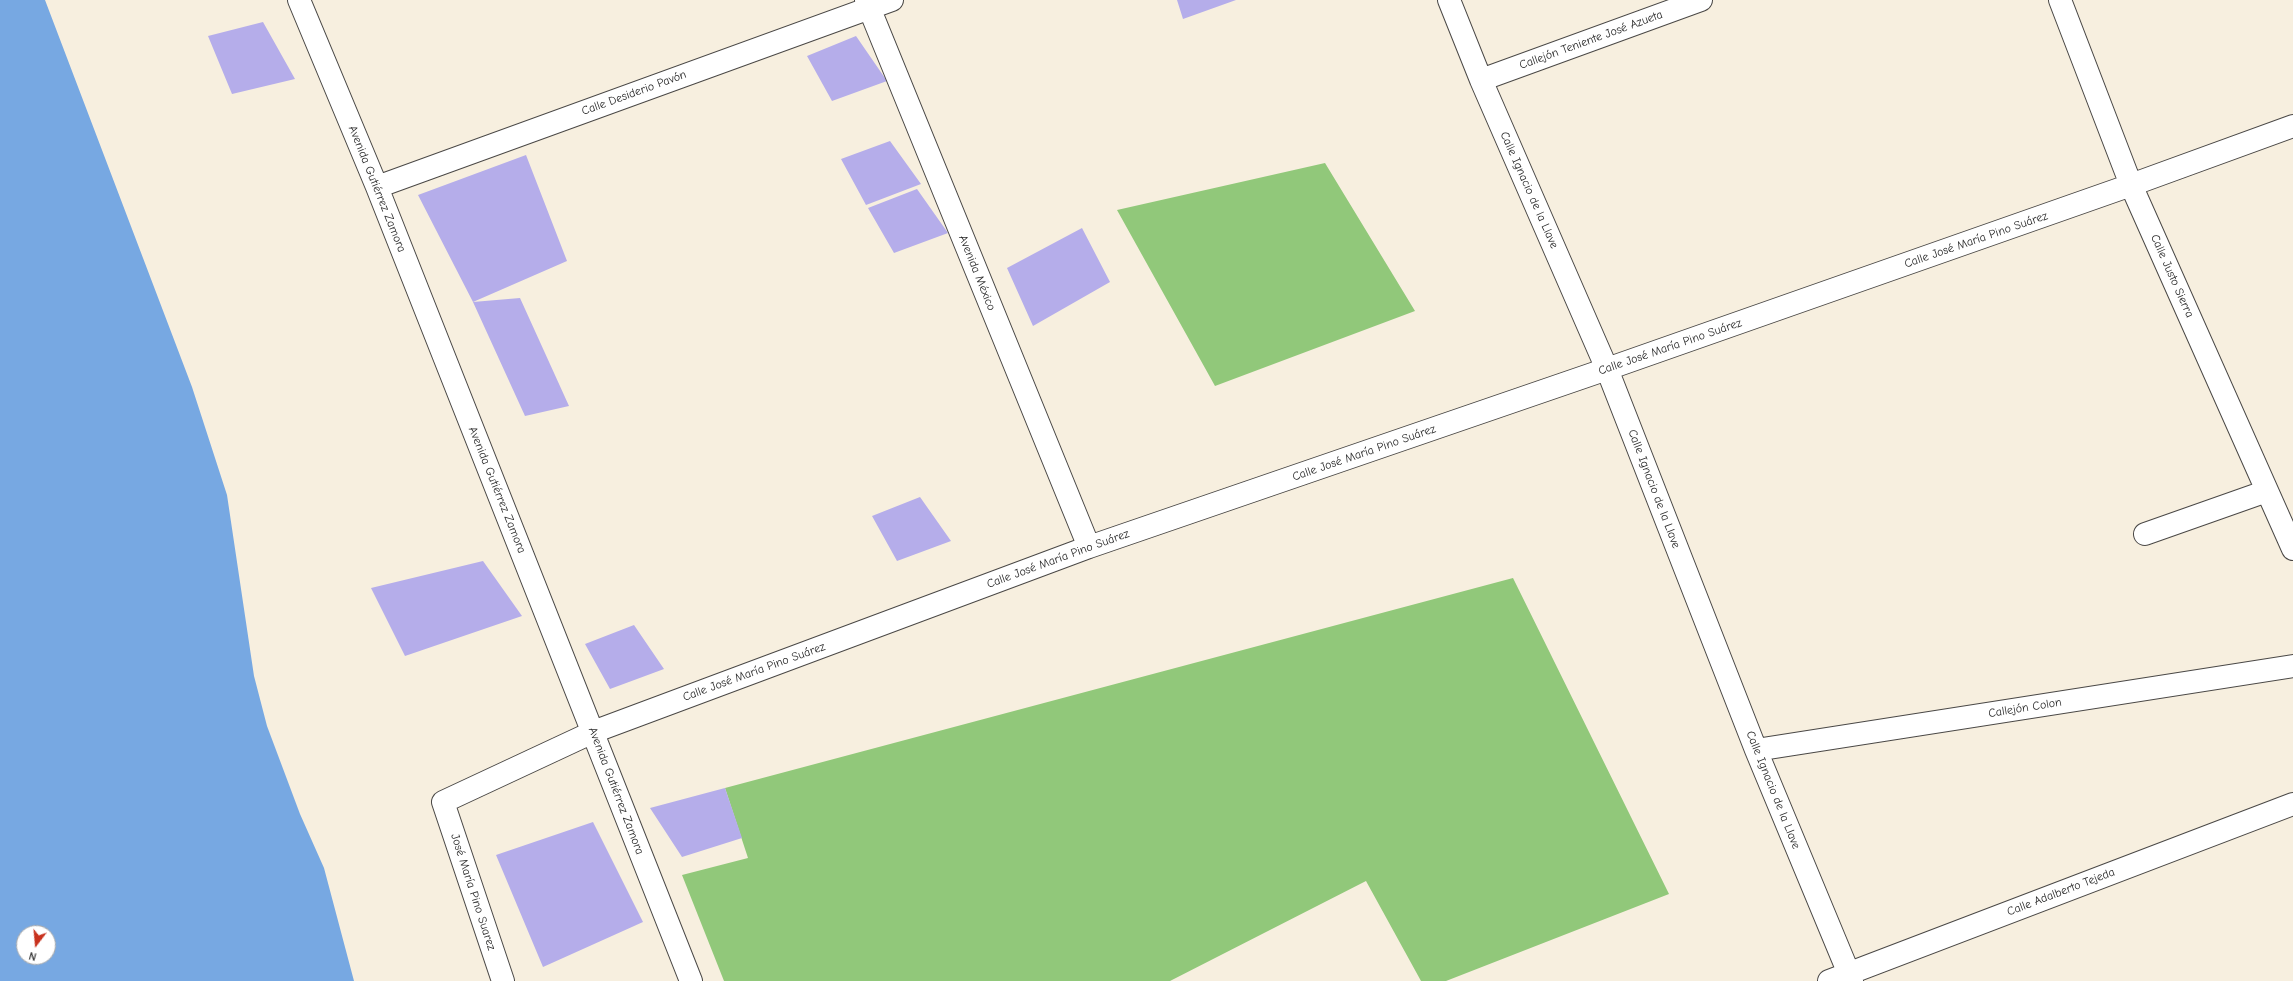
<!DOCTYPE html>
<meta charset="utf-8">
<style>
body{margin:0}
#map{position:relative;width:2293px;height:981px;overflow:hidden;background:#f7efdf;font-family:"Comic Neue",sans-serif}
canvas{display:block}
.north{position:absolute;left:16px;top:925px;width:40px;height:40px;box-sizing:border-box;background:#fff;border:1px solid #aaa;border-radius:50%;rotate:196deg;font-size:11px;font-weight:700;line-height:16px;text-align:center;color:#2b2b2b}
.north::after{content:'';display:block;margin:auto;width:14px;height:18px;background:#c8321e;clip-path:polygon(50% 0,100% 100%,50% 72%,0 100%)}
</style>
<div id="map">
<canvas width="2293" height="981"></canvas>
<div class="north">N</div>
</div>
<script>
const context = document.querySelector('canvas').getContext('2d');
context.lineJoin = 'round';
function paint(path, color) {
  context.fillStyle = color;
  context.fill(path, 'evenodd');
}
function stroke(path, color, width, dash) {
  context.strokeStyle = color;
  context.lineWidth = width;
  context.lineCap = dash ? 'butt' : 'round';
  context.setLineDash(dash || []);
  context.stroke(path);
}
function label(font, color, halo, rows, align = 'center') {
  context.font = font + ' "Comic Neue",sans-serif';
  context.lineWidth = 3;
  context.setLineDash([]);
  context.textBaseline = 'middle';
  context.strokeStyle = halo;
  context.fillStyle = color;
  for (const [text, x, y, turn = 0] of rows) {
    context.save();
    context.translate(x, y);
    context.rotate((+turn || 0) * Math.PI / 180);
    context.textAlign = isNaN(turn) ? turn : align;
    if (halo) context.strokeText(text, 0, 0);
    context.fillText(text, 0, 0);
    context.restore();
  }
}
paint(new Path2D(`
 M 1325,163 L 1415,311 L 1215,386 L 1117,210 Z
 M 1513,578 L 1669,894 L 1446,981 L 1421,981 L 1366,881 L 1170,981 L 724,981 L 682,875 L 748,858 L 725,788 Z`), '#91c87a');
paint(new Path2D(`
 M 0,0 L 45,0 L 192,387 L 227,495 L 254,676 L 267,726 L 300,814 L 324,868 L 354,981 L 0,981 ZM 24,933 L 48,933 L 48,957 L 24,957 Z`), '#77a8e2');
paint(new Path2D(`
 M 1177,0 L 1236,0 L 1183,19 Z
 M 263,22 L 295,79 L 232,94 L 208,36 Z
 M 856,36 L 887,81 L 832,101 L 807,56 Z
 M 890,141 L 921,184 L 866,205 L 841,159 Z
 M 526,155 L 567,261 L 473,302 L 520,298 L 569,406 L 525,416 L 473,302 L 418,195 Z
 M 917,189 L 948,233 L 894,253 L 868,208 Z
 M 1082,228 L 1110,282 L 1033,326 L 1007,268 Z
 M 920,497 L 951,541 L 897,561 L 872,516 Z
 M 483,561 L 522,616 L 405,656 L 371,588 Z
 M 634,625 L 664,669 L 610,689 L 585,644 Z
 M 725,788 L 742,838 L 682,857 L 650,808 Z
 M 593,822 L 643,922 L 543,967 L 496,855 Z`), '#b5adea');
const street = new Path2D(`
 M 299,0 L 377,187 L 691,981
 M 866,0 L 1089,547
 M 1449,0 L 1481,80 L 1607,369 L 1756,750 L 1852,981
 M 2060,0 L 2131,185 L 2293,549
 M 1481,80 L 1701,0
 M 377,187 L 892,0
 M 2145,534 L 2267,491
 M 1756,750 L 2293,666
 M 503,981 L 443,802 L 593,732 L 1089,547 L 1607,369 L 2131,185 L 2293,126
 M 1829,981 L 2293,804`);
stroke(street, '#4a4846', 24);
stroke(street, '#fff', 22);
label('12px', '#2b2b2b', '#fff', [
 ["Callejón Teniente José Azueta",1591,40,-20],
 ["Calle Desiderio Pavón",634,93,-20],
 ["Avenida Gutiérrez Zamora",377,189,68],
 ["Calle Ignacio de la Llave",1529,190,66],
 ["Calle José María Pino Suárez",1976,240,-19],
 ["Avenida México",977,273,68],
 ["Calle Justo Sierra",2172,276,66],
 ["Calle José María Pino Suárez",1670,347,-19],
 ["Calle José María Pino Suárez",1364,453,-19],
 ["Calle Ignacio de la Llave",1654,489,69],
 ["Avenida Gutiérrez Zamora",497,490,68],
 ["Calle José María Pino Suárez",1058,559,-20],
 ["Calle José María Pino Suárez",754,672,-20],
 ["Callejón Colon",2025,708,-9],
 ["Calle Ignacio de la Llave",1773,790,68],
 ["Avenida Gutiérrez Zamora",616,791,69],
 ["José María Pino Suarez",473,892,72],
 ["Calle Adalberto Tejeda",2061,892,-21]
]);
</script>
